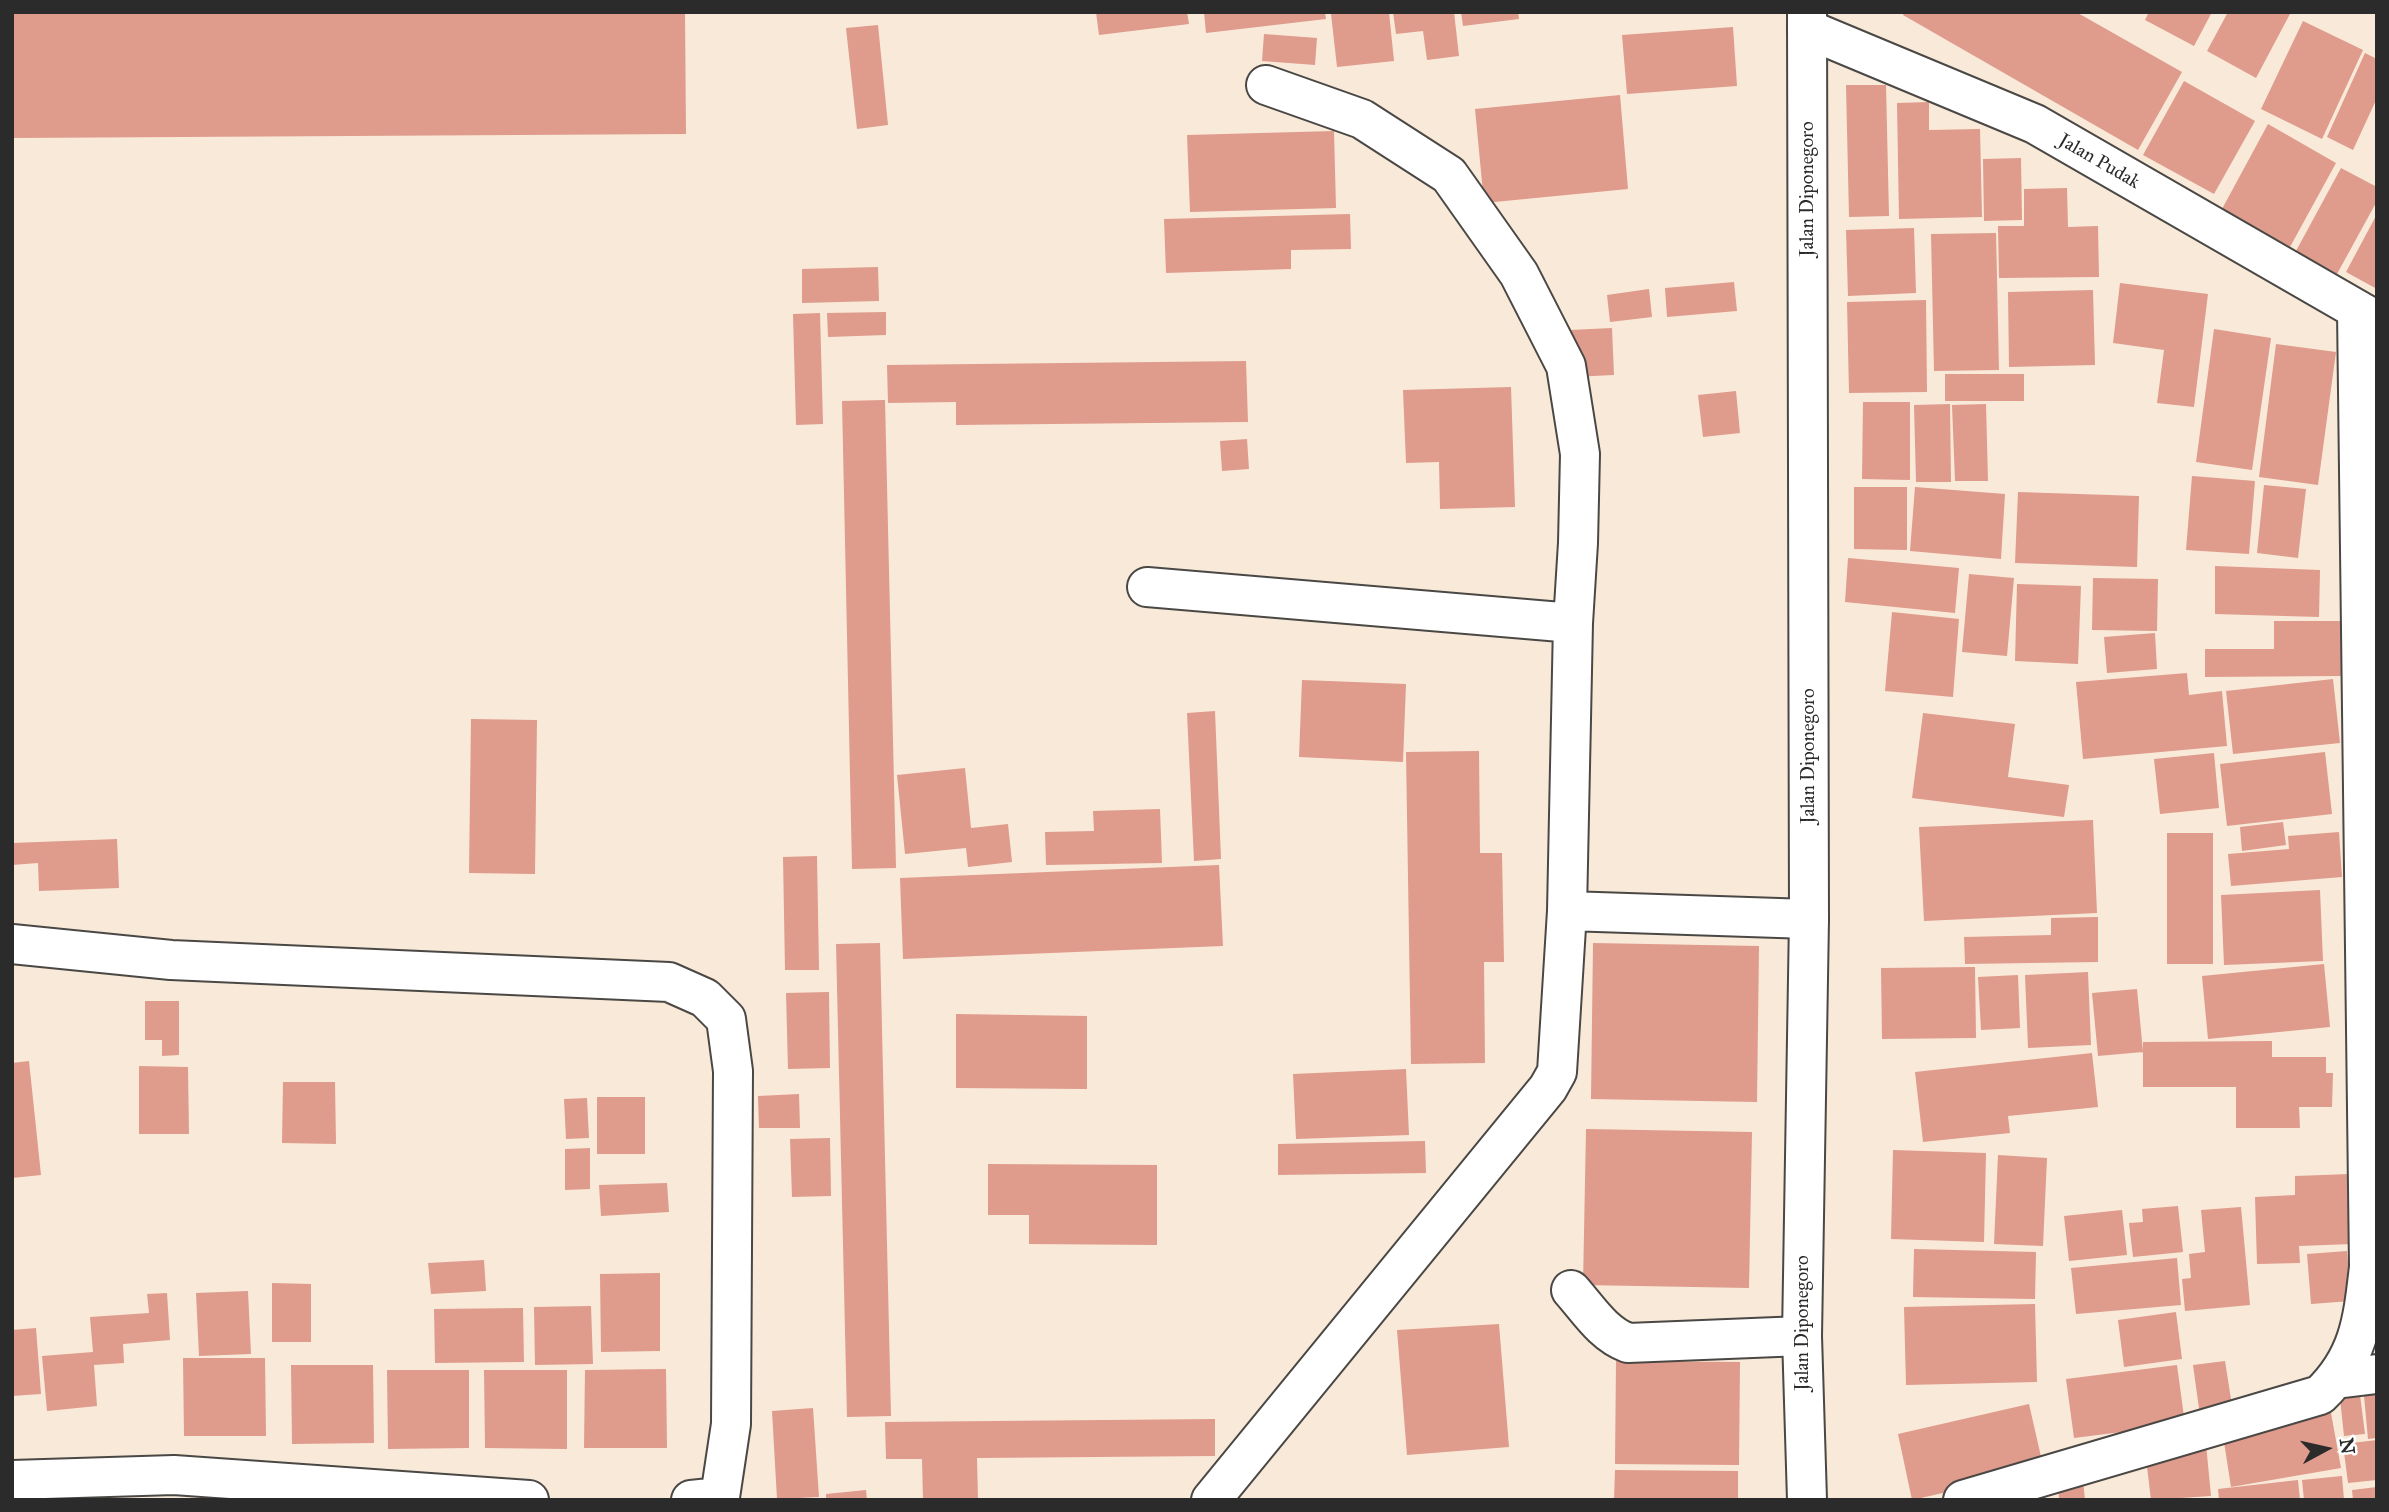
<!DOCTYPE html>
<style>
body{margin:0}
#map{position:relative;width:2389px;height:1512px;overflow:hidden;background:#f9e9d8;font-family:"IM FELL Great Primer",serif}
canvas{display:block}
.frame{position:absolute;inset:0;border:14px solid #2b2b2b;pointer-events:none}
.north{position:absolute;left:2291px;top:1414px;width:70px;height:70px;-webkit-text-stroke:5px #fff;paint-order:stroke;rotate:82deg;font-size:19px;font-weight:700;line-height:28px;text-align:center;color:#2b2b2b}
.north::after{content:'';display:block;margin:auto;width:24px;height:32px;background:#2b2b2b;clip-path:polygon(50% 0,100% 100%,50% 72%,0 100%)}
</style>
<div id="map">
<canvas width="2389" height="1512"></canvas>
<div class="frame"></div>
<div class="north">N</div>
</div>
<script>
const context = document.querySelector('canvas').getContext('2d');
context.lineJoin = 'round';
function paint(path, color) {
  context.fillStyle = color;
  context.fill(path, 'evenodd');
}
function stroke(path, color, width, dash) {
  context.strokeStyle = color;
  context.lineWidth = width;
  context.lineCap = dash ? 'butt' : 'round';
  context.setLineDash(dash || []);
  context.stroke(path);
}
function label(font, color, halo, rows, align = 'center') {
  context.font = font + ' "IM FELL Great Primer",serif';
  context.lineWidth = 5;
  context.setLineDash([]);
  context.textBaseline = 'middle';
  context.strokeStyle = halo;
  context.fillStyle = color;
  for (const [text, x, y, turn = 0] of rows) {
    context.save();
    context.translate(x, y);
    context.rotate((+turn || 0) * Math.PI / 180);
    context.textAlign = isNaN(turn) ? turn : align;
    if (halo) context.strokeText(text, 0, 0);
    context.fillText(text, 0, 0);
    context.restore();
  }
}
paint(new Path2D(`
 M 12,12 L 685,12 L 686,134 L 12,138 Z
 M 1096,12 L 1187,12 L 1189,24 L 1099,35 Z
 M 1204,12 L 1325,12 L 1326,19 L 1206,33 Z
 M 1347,12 L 1389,12 L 1394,61 L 1337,67 L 1331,14 Z
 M 1393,12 L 1454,12 L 1459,56 L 1427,60 L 1423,31 L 1396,34 Z
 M 1461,12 L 1518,12 L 1519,19 L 1463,26 Z
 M 1904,12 L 2076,12 L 2182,72 L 2138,150 L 1903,15 Z
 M 2149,12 L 2212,12 L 2194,46 L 2145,20 Z
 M 2228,12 L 2291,12 L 2256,78 L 2207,51 Z
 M 2303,21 L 2363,50 L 2322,139 L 2261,109 Z
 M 878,25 L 888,125 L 857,129 L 846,28 Z
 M 1733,27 L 1737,86 L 1627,94 L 1622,35 Z
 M 1264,34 L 1317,38 L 1315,65 L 1262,61 Z
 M 2365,53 L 2377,59 L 2377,98 L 2353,150 L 2327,137 Z
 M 2184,81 L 2255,121 L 2214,194 L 2143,155 Z
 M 1846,85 L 1886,85 L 1889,216 L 1849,217 Z
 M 1620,95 L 1628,189 L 1484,203 L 1475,109 Z
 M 1929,102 L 1929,130 L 1980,129 L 1982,217 L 1899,219 L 1897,103 Z
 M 2268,124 L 2336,163 L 2290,247 L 2222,209 Z
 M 1334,131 L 1336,208 L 1190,212 L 1187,135 Z
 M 2021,158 L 2022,220 L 1984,221 L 1983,159 Z
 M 2341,168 L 2377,187 L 2377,201 L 2337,274 L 2296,251 Z
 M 2067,188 L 2068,227 L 2098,226 L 2099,277 L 1999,278 L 1998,226 L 2024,226 L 2024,189 Z
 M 1350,214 L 1351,249 L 1291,250 L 1291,269 L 1166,273 L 1164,219 Z
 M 2377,214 L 2377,289 L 2346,272 Z
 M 1914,228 L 1916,293 L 1848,296 L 1846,230 Z
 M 1996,233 L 1999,370 L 1934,371 L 1931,234 Z
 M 878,267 L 879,301 L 802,303 L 802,269 Z
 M 1734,282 L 1737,311 L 1667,317 L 1665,288 Z
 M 2120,283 L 2208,294 L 2194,407 L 2157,403 L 2164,350 L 2113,343 Z
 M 1649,289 L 1652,317 L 1610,322 L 1607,295 Z
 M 2093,290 L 2095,365 L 2009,367 L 2008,292 Z
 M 1926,300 L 1927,392 L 1849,393 L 1847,302 Z
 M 886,312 L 886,335 L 828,337 L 827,313 Z
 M 820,313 L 823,424 L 796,425 L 793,314 Z
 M 1612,328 L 1614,375 L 1572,377 L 1570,330 Z
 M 2214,329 L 2271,338 L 2252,470 L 2196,462 Z
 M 2276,344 L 2336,352 L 2318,485 L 2259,477 Z
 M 1246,361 L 1248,422 L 956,425 L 956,402 L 888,403 L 887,365 Z
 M 1945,374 L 2024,374 L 2024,401 L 1945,401 Z
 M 1511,387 L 1515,507 L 1440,509 L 1439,462 L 1406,463 L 1403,390 Z
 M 1736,391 L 1740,433 L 1703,437 L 1698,395 Z
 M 885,400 L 896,868 L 852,869 L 842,401 Z
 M 1863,402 L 1910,402 L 1910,480 L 1862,479 Z
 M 1950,404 L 1951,482 L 1916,482 L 1914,405 Z
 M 1986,404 L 1988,481 L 1955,481 L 1952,405 Z
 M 1247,439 L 1249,469 L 1222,471 L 1220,441 Z
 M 2192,476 L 2255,481 L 2249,554 L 2186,550 Z
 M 2264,485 L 2306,489 L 2298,558 L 2257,553 Z
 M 1854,487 L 1907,487 L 1907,550 L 1854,549 Z
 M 1915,487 L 2005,494 L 2001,559 L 1910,551 Z
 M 2018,492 L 2139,496 L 2137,567 L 2015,563 Z
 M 1848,558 L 1959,568 L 1955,613 L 1845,602 Z
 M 2215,566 L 2320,570 L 2319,617 L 2215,614 Z
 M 1969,574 L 2014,578 L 2007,656 L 1962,652 Z
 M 2093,578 L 2158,579 L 2157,631 L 2092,630 Z
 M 2017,584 L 2081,586 L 2078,664 L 2015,661 Z
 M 1892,612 L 1959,619 L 1953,697 L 1885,691 Z
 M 2274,621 L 2341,621 L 2341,676 L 2205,677 L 2205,649 L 2274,649 Z
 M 2155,633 L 2157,669 L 2107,673 L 2104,637 Z
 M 2187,673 L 2189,695 L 2222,691 L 2227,746 L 2083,759 L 2076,682 Z
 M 2333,679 L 2340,743 L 2233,754 L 2226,691 Z
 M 1302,680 L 1406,684 L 1403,762 L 1299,757 Z
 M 1215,711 L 1221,859 L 1194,861 L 1187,713 Z
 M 1923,713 L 2015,724 L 2008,777 L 2069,785 L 2064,817 L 1912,798 Z
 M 471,719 L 537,720 L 535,874 L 469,873 Z
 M 1479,751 L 1480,853 L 1502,853 L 1504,962 L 1484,962 L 1485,1063 L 1411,1064 L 1406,752 Z
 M 2325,752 L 2332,814 L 2227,826 L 2220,764 Z
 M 2214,753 L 2219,808 L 2160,814 L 2154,759 Z
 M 965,768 L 971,828 L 1008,824 L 1012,862 L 968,867 L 966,848 L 905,854 L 897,775 Z
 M 1160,809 L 1162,863 L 1046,865 L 1045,832 L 1094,831 L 1093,811 Z
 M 2093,820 L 2097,913 L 1924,921 L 1919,827 Z
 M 2283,822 L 2286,845 L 2242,851 L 2240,827 Z
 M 2339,832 L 2342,877 L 2231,886 L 2228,854 L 2289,849 L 2288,836 Z
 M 2167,833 L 2213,833 L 2213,964 L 2167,964 Z
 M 117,839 L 119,888 L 39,891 L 38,863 L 12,865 L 12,843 Z
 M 817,856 L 819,970 L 785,970 L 783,857 Z
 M 1219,865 L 1223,946 L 903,959 L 900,878 Z
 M 2320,890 L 2323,961 L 2224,965 L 2221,895 Z
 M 2098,917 L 2098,962 L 1965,964 L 1964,937 L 2051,935 L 2051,918 Z
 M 880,943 L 891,1416 L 847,1417 L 836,944 Z
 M 1593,943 L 1759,946 L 1757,1102 L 1591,1099 Z
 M 2324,964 L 2330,1027 L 2208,1039 L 2202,976 Z
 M 1975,967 L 1976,1038 L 1882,1039 L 1881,968 Z
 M 2088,972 L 2091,1045 L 2028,1048 L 2025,975 Z
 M 2018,975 L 2020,1028 L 1981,1030 L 1978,977 Z
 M 2137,989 L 2143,1052 L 2098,1056 L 2092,993 Z
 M 829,992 L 830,1068 L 788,1069 L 786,993 Z
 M 145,1001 L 179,1001 L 179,1055 L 162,1056 L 162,1040 L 145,1040 Z
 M 956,1014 L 1087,1016 L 1087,1089 L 956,1088 Z
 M 2272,1041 L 2272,1057 L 2326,1057 L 2326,1073 L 2333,1073 L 2332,1107 L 2299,1107 L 2300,1128 L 2236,1128 L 2236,1087 L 2143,1087 L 2143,1042 Z
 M 2092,1053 L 2098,1107 L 2008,1116 L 2010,1133 L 1923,1142 L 1915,1072 Z
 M 29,1061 L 41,1175 L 12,1178 L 12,1063 Z
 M 139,1066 L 188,1067 L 189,1134 L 139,1134 Z
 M 1406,1069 L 1409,1135 L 1296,1139 L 1293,1074 Z
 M 283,1082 L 335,1082 L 336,1144 L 282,1143 Z
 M 799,1094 L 800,1128 L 759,1128 L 758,1096 Z
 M 597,1097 L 645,1097 L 645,1154 L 597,1154 Z
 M 587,1098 L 589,1138 L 566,1139 L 564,1099 Z
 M 1586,1129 L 1752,1132 L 1749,1288 L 1583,1285 Z
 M 830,1138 L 831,1196 L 792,1197 L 790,1139 Z
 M 1425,1141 L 1426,1173 L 1278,1175 L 1278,1144 Z
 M 590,1148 L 590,1189 L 565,1190 L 565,1149 Z
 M 1893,1150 L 1986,1153 L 1984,1242 L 1891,1239 Z
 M 1998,1155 L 2047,1158 L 2043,1246 L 1994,1244 Z
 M 988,1164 L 1157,1165 L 1157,1245 L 1029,1244 L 1029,1215 L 988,1215 Z
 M 2350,1174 L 2352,1244 L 2299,1246 L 2300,1263 L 2257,1264 L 2255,1197 L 2295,1195 L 2295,1176 Z
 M 667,1183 L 669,1212 L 601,1216 L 599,1185 Z
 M 2178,1206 L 2183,1252 L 2133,1257 L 2129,1223 L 2143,1222 L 2142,1209 Z
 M 2241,1207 L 2250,1305 L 2185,1311 L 2182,1279 L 2191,1278 L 2189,1254 L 2205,1252 L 2201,1210 Z
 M 2122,1210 L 2127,1255 L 2069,1261 L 2064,1216 Z
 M 1914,1249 L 2036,1252 L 2035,1299 L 1913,1297 Z
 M 2347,1251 L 2351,1301 L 2311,1304 L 2307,1254 Z
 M 2177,1258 L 2181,1305 L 2076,1314 L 2071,1268 Z
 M 484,1260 L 486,1291 L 431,1294 L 428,1263 Z
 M 660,1273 L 660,1351 L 601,1352 L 600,1274 Z
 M 272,1283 L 311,1284 L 311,1342 L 272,1342 Z
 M 248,1291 L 251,1354 L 199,1356 L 196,1293 Z
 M 167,1293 L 170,1340 L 123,1344 L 124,1363 L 94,1365 L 97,1406 L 47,1411 L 42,1356 L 93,1352 L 90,1317 L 149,1313 L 147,1294 Z
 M 2035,1304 L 2037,1382 L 1906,1385 L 1904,1307 Z
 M 591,1306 L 593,1364 L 535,1365 L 534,1307 Z
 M 523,1308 L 524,1362 L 435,1363 L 434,1309 Z
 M 2176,1312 L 2182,1359 L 2124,1367 L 2118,1320 Z
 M 1499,1324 L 1509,1447 L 1407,1455 L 1397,1330 Z
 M 36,1328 L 41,1394 L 12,1396 L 12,1330 Z
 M 183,1358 L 265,1358 L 266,1436 L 184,1436 Z
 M 1616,1361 L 1740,1362 L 1739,1465 L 1615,1464 Z
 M 2225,1361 L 2233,1412 L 2200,1416 L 2193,1365 Z
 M 291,1365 L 373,1365 L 374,1443 L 292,1444 Z
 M 2177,1365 L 2185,1424 L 2074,1438 L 2066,1379 Z
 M 666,1369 L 667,1448 L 584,1448 L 585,1370 Z
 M 387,1370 L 469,1370 L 469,1448 L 388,1449 Z
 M 484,1370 L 567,1370 L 567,1449 L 485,1448 Z
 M 2377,1384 L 2377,1438 L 2368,1439 L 2363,1385 Z
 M 2359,1387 L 2365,1434 L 2344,1436 L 2339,1389 Z
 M 2329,1402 L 2341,1468 L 2231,1487 L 2222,1429 Z
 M 2029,1404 L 2044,1470 L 1912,1500 L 1898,1434 Z
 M 813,1408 L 819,1497 L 777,1499 L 772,1411 Z
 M 1215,1419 L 1215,1456 L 977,1458 L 978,1500 L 923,1500 L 922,1459 L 886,1459 L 885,1422 Z
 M 2377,1440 L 2377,1480 L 2348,1483 L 2343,1444 Z
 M 2206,1444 L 2211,1496 L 2151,1500 L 2145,1450 Z
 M 1615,1470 L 1738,1471 L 1738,1500 L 1614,1500 Z
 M 2342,1476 L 2344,1500 L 2304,1500 L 2302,1480 Z
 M 2083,1480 L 2085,1500 L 2059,1500 L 2058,1483 Z
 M 2298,1480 L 2300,1500 L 2219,1500 L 2218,1489 Z
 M 2377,1487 L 2377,1500 L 2353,1500 L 2352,1490 Z
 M 866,1490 L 867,1500 L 826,1500 L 826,1494 Z`), '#df9b8c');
const minor = new Path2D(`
 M 1807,29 L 2035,124 L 2377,321
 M 1266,85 L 1362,119 L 1449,175 L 1519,274 L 1566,366 L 1580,454 L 1578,543 L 1573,623
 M 1147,587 L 1573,623 L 1567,911 L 1809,919
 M 12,944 L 171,960 L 669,982 L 705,998 L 726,1019 L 733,1071 L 731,1424 L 720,1497 L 691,1500
 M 1571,1290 C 1588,1309 1603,1334 1628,1343 L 1802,1336
 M 2336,1379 L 2377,1374
 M 12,1480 L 174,1475 L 529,1500
 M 1211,1500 L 1548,1088 L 1557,1072 L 1567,911
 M 1963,1500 L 2320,1395 C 2360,1357 2363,1318 2369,1267 L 2357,311`);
const major = new Path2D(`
 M 1807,1500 L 1802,1336 L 1809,919 L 1807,12`);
stroke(minor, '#4a4845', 42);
stroke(major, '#4a4845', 42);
stroke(minor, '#fff', 38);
stroke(major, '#fff', 38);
label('19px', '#2b2b2b', '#fff', [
 ["Jalan Pudak",2099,162,30],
 ["Jalan Diponegoro",1808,189,-90],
 ["Jalan Diponegoro",1809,756,-90],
 ["Jalan Diponegoro",1803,1323,-90]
]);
</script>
